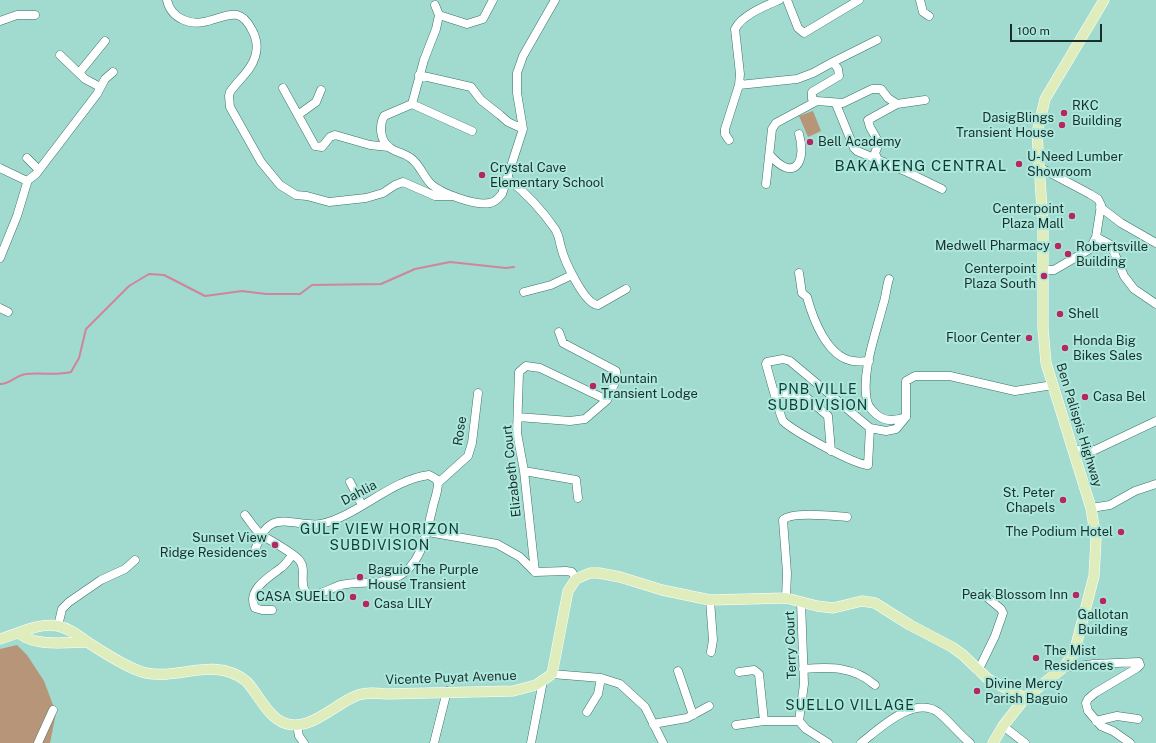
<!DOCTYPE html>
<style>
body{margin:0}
#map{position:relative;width:1156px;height:743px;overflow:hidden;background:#a1dacf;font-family:"Public Sans",sans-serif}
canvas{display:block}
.scale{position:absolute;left:1010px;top:24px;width:92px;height:18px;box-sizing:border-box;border:2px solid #182f2b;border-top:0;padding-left:5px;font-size:12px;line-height:14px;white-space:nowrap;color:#182f2b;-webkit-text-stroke:3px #aee8dd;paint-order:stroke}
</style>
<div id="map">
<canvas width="1156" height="743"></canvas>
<div class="scale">100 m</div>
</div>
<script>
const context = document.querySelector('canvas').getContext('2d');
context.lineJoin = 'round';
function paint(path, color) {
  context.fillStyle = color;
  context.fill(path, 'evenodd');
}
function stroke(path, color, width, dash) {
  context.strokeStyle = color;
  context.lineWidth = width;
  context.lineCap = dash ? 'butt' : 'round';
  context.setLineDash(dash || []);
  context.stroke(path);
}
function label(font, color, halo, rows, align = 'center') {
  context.font = font + ' "Public Sans",sans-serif';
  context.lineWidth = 4;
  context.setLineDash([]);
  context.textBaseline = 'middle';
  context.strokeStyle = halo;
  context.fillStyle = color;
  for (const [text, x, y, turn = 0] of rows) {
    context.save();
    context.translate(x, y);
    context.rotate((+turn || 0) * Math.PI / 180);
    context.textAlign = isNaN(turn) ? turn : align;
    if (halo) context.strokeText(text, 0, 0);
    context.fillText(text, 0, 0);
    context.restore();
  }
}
paint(new Path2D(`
 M 813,111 L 821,131 L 808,137 L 799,116 Z
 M 17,645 L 27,655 L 44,681 L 56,713 L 50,743 L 0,743 L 0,649 Z`), '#b79578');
stroke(new Path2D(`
 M 0,384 C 11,384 16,375 26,374 C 41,372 55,376 71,372 L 79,358 L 86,329 L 129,286 L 149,274 L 164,275 L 205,296 L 242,291 L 266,294 L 300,294 L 312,285 L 381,284 L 415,269 L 450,262 L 506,268 L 514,267`), '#cf859a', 2);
const minor = new Path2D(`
 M 167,0 C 171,19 191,26 208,21 C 228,16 240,6 252,30 C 257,39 258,48 255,57 C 251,71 238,80 230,92 L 229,96 L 230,107 L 261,162 L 280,185 L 296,195 L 307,196 L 329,202 L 366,198 L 383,193 L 395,185 L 403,182 L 435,196 L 453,196
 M 779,0 C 765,6 742,15 735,29 L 740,74 L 739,85 L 797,79 L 813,73 L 833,62 L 838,69 L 839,76 L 812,92 L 812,99 L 817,101
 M 787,0 L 798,28 L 804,33 L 859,0
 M 920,0 L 923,12 L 929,16
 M 435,5 L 439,15 L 467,24 L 483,19 L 493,0
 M 0,21 L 17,15 L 35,15
 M 60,55 L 85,79 L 100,87
 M 833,62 L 877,40
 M 79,73 L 105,41
 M 419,75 L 471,87 L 481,100 L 500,115 L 508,122 L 523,129
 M 283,88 L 315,146 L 322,147 L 330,137 L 335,135 L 370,145 L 389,147
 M 412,104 L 384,116 C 379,126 380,140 389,147 C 396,153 406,153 413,160 C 421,167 424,178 432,185 C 443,194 476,206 490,203 C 495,202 498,199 502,194 L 523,129 L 517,93 L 517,73 L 523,56 L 555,0
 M 412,104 L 424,60 L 436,29 L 439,15
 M 412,104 L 472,131
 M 836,104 L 854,148 L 857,151 L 905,171 L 942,189
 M 298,115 L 316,102 L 321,90
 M 729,140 L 725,134 L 725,129 L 739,85
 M 770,155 C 794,183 807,162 799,134
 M 27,158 L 39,170
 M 878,160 L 875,153 L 879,143 L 870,127 L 868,120 L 897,104 L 925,100
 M 1039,167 L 1090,194 L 1098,199 L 1101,205 L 1096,237 L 1090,249 L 1054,270 L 1043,270
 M 0,168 L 27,181 L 27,183 L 17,216 L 0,258
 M 507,178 C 526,193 542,210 555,229 C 559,235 559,240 561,247 C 564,260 584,304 598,305 L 626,289
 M 27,181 L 36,174 L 97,94 L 105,79 L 113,72
 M 766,184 L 772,129 L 776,123 L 817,101 L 843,103 L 872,89 L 881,89 L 888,98 L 897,104
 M 1100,207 L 1121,223 L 1156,243
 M 1096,237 L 1111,245 L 1124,276 L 1134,289 L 1156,304
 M 799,273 L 802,293 L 807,297 C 813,319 827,357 853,361 C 858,362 864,361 869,361
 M 889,279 C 886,288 886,297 883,305 C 876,333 861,372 867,401 C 868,407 875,414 880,417 C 888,422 898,420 906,417
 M 524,292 L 551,285 L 572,275
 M 0,308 L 8,312
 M 775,392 L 806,397 L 828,416 L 831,451
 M 518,417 L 570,421 L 585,419 L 607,400 L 617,378 L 616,371 L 563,343 L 559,332
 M 870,428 L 868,465 C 855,465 793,431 783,421 C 780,416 769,374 766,364 L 767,362 L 783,359 L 790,361 L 870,428 L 886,431 L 896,429 L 906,417 L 906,381 L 915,376 L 950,376 L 1015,391 L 1053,385
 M 1075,450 L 1095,450 L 1156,421
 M 524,471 L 576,480 L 578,498
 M 350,482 L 362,505
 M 438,483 L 468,456 L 472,443 L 478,393
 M 1091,508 L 1110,505 L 1135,491 L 1156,484
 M 245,515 C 250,521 256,532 263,536 C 270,540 296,555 300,561 C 307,570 298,586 307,593 C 316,599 332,587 341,585 C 358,581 379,585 395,578 C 422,567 427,531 433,506 C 435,498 438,491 438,483 L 436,479 L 429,475 C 390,480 358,516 321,524 C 306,527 284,517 272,524 C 262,529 258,543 254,552
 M 428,532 L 497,544 L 520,557 L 535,572 L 566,571 L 572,572 L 576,579
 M 535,572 L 524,471 L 517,433 L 519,372 L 526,366 L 540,368 L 607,400
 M 786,598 L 787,573 L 783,520 C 791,511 834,516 847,517
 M 710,600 L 713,640 L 711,652
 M 272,610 L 262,610 L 255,608 C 246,589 270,577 282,567 C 286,564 289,559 292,555
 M 58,626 L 62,609 L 69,602 L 101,580 L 125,569 L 135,560
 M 1063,668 L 1094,664 L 1139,662 L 1140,665 L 1137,668 L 1095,693 L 1088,699 L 1086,703 L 1088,711 L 1101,726 L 1113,731 L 1130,743
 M 803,669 C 830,667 853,666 875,685
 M 678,671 L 693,715
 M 978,671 L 995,636 L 1003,613 L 1001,609 L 983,594
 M 739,672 L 754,670 L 759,674 L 764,721
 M 552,674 L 601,678 L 620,684 L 645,707 L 663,743
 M 587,712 L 598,694 L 601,678
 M 799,721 L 804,684 L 801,602
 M 799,721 L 806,729 L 828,743
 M 1096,721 L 1117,716 L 1138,719
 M 653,724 L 687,718 L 709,706
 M 297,725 L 299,736 L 304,743
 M 736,725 L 764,721 L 799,721
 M 1003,726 L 1025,743
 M 38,743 L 53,710
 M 434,743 L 447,691
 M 531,743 L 543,681
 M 861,743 C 879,729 915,694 939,713 C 950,722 959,734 970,743`);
const major = new Path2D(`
 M 20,634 C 37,647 68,642 88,642
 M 0,639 C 18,634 39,622 58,626 C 72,629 81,638 92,645 C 106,654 131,670 146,673 C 179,680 215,656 246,681 C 257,692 264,710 277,719 C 305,739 333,704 358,695 C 368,692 376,693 386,694 L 513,691 L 536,685 L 552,674 L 568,591 L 576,579 L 590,573 L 599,573 L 620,577 L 662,590 L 710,600 L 786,598 L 817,606 L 833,608 L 862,601 L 875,603 L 910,625 L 952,647 L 963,655 L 988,679 L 1025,698
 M 993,743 L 1003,726 L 1025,698 L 1063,668 L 1074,653 L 1094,576 L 1096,539 L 1091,508 L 1046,363 L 1043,328 L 1043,225 L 1037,133 L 1045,99 L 1104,0`);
stroke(minor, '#3b7268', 9);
stroke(major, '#fff', 11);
stroke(minor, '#fff', 8);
stroke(major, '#dfecbc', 10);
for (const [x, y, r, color] of [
 [1064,113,4,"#b42861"],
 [1062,125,4,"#b42861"],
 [810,142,4,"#b42861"],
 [1019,164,4,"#b42861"],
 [482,175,4,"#b42861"],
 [1072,216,4,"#b42861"],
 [1058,246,4,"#b42861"],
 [1068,254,4,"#b42861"],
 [1044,276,4,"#b42861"],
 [1060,314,4,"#b42861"],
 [1029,338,4,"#b42861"],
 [1065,348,4,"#b42861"],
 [593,386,4,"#b42861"],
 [1085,397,4,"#b42861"],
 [1063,500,4,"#b42861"],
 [1121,532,4,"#b42861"],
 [275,545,4,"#b42861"],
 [360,577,4,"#b42861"],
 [1076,595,4,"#b42861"],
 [353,597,4,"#b42861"],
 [1103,601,4,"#b42861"],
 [366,604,4,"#b42861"],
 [1036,658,4,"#b42861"],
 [977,691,4,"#b42861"]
]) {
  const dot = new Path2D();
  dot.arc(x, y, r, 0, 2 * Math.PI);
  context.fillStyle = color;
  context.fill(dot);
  stroke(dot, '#aee8dd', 1.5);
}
label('13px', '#182f2b', '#aee8dd', [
 ["RKC",1072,106],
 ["Building",1072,121],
 ["DasigBlings",1054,118,"right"],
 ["Transient House",1054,133,"right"],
 ["Bell Academy",818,142],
 ["U-Need Lumber",1027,157],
 ["Showroom",1027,172],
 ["Crystal Cave",490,168],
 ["Elementary School",490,183],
 ["Centerpoint",1064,209,"right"],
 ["Plaza Mall",1064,224,"right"],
 ["Medwell Pharmacy",1050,246,"right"],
 ["Robertsville",1076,247],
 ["Building",1076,262],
 ["Centerpoint",1036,269,"right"],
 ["Plaza South",1036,284,"right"],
 ["Shell",1068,314],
 ["Floor Center",1021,338,"right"],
 ["Honda Big",1073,341],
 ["Bikes Sales",1073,356],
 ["Mountain",601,379],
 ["Transient Lodge",601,394],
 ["Casa Bel",1093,397],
 ["St. Peter",1055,493,"right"],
 ["Chapels",1055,508,"right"],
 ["The Podium Hotel",1113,532,"right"],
 ["Sunset View",267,538,"right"],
 ["Ridge Residences",267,553,"right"],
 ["Baguio The Purple",368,570],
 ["House Transient",368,585],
 ["Peak Blossom Inn",1068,595,"right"],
 ["CASA SUELLO",345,597,"right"],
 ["Casa LILY",374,604],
 ["Gallotan",1103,615,"center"],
 ["Building",1103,630,"center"],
 ["The Mist",1044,651],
 ["Residences",1044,666],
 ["Divine Mercy",985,684],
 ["Parish Baguio",985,699]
], 'left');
label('13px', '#182f2b', '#aee8dd', [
 ["Ben Palispis Highway",1079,425,73],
 ["Rose",460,431,-81],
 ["Elizabeth Court",512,471,-96],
 ["Dahlia",359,493,-28],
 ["Terry Court",791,645,-92],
 ["Vicente Puyat Avenue",451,678,-2]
]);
context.letterSpacing = '1px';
label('14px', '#0e3a34', '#aee8dd', [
 ["PNB VILLE",818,390],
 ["SUBDIVISION",818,406],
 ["GULF VIEW HORIZON",380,530],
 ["SUBDIVISION",380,546],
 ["SUELLO VILLAGE",850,706]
]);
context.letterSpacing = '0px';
context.letterSpacing = '1px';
label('15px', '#0e3a34', '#aee8dd', [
 ["BAKAKENG CENTRAL",921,166]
]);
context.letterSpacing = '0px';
</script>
